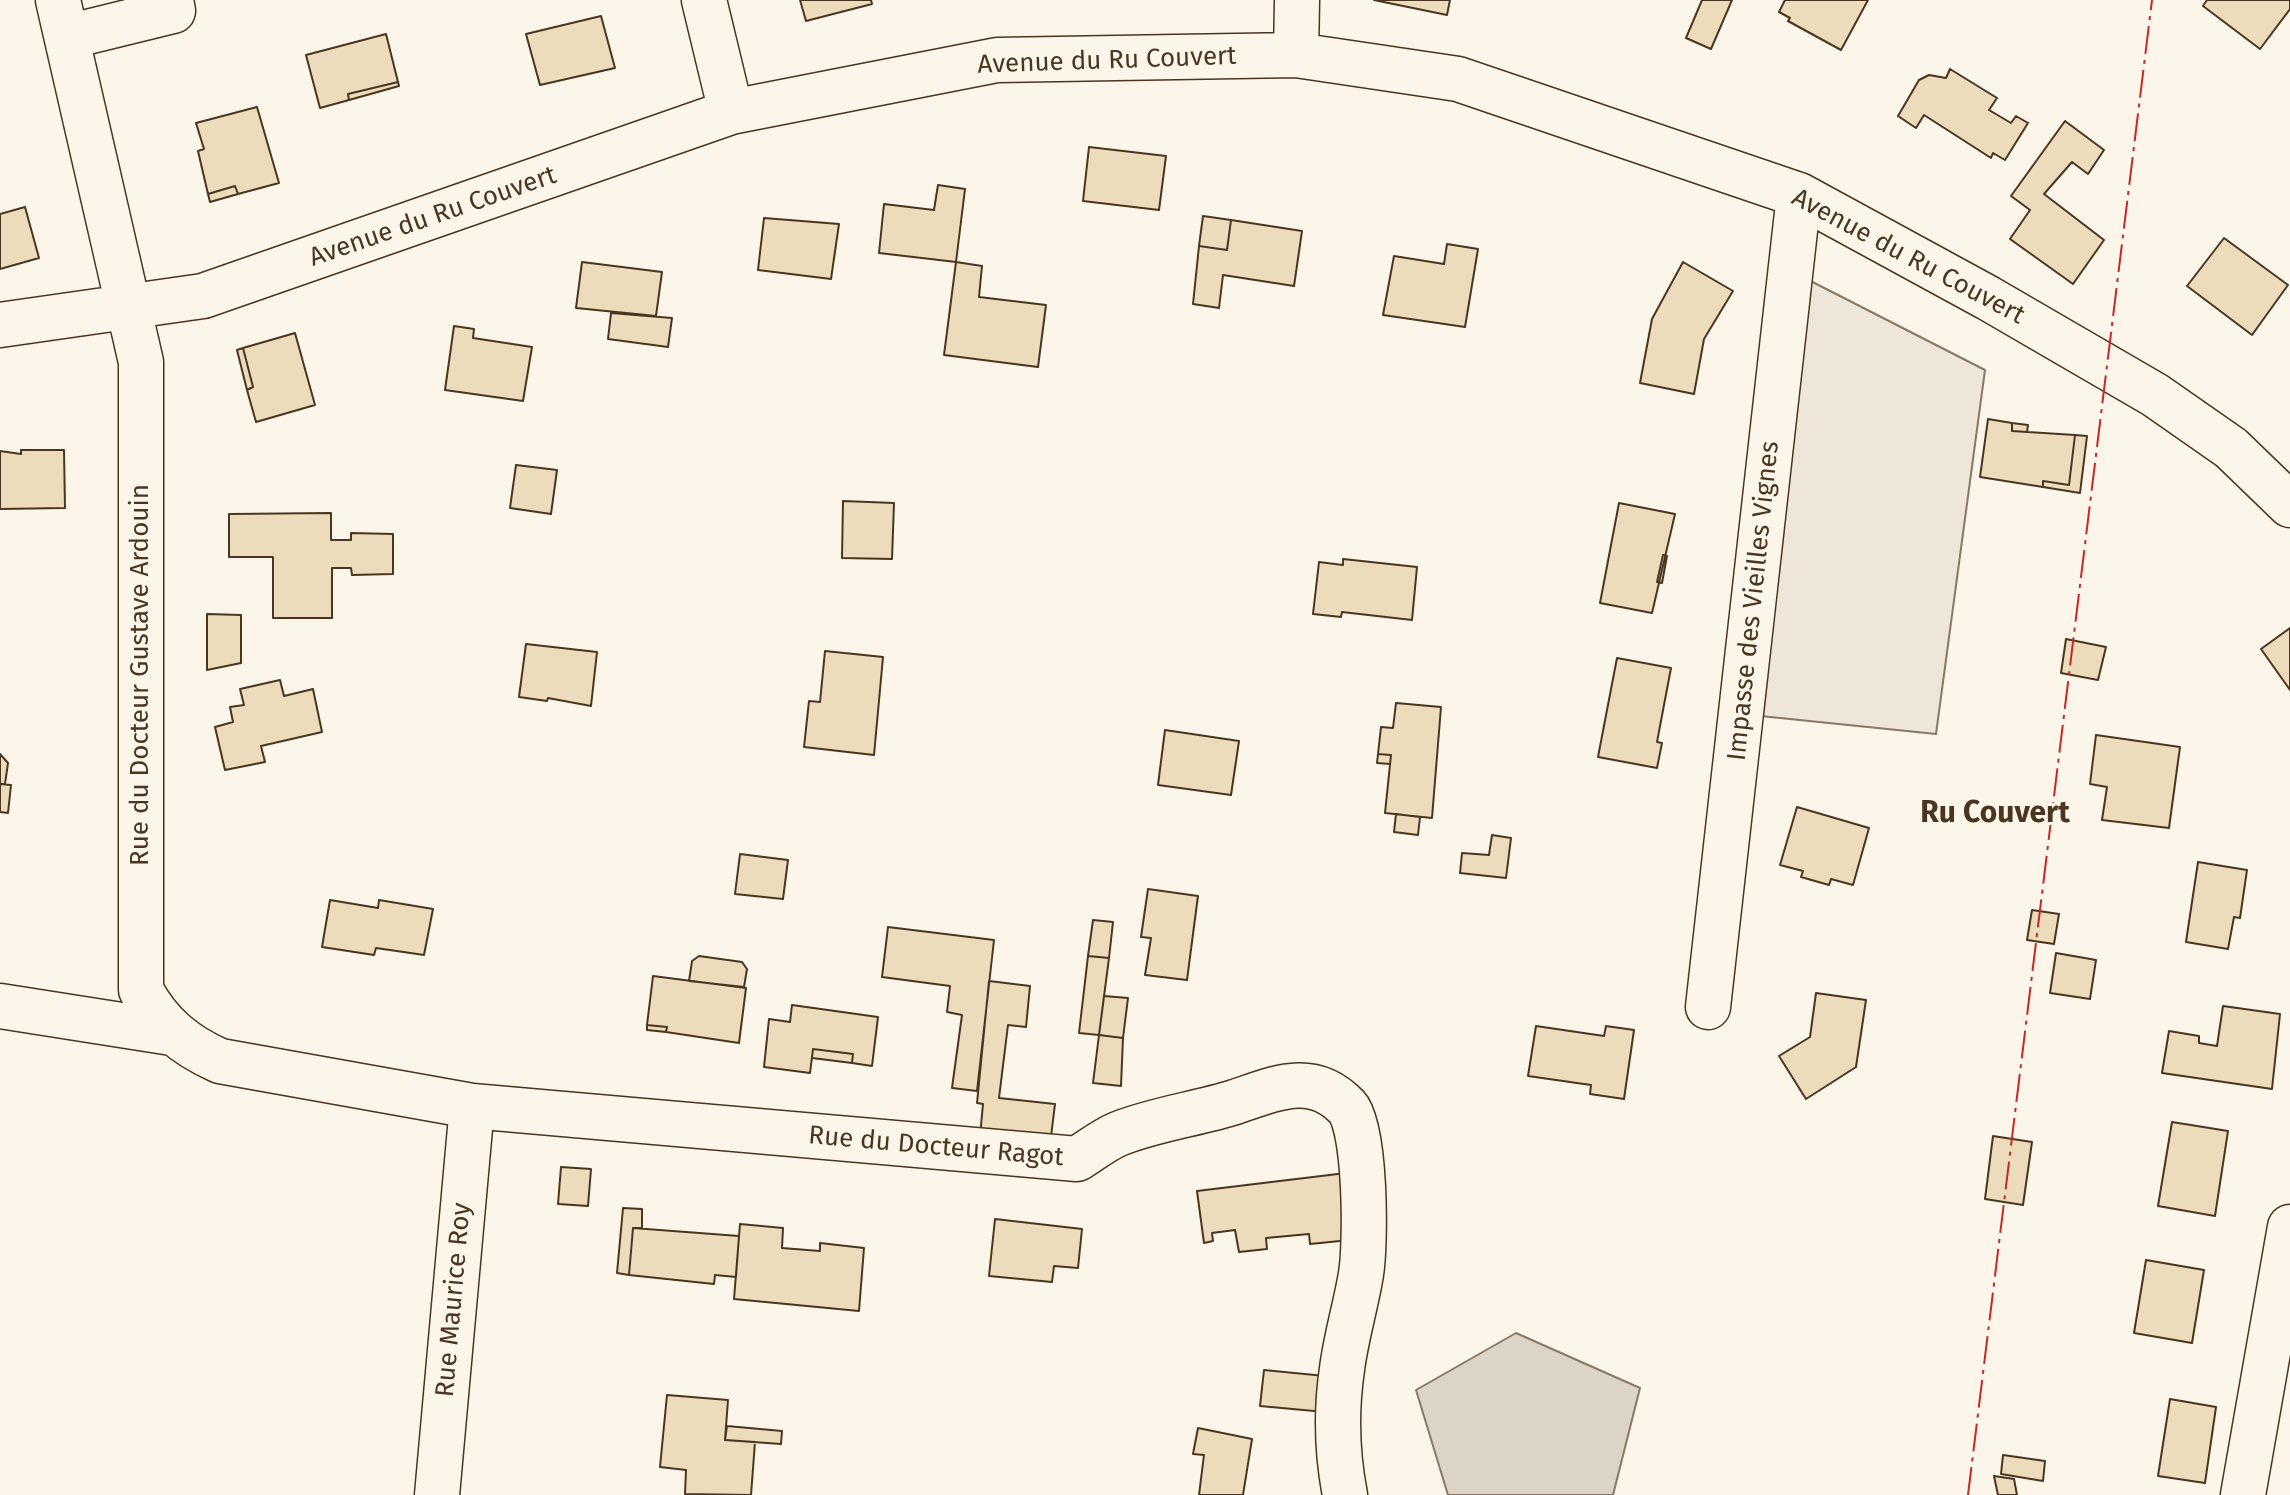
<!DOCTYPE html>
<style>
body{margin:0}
canvas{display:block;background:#fbf6e9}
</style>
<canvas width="2290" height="1495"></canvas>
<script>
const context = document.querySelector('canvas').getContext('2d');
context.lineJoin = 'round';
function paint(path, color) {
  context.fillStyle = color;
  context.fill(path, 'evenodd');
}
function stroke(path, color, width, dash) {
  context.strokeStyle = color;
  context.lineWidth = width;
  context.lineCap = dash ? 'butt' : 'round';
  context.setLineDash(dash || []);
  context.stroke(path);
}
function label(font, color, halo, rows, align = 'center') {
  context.font = font + ' "Fira Sans",sans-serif';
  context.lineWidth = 6;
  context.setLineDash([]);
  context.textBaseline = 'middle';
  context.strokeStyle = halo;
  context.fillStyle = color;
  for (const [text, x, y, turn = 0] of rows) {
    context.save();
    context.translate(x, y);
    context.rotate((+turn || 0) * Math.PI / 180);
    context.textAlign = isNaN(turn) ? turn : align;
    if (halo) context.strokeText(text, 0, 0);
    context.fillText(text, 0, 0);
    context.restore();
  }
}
const green = new Path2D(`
 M 1791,271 L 1985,370 L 1936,734 L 1741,714 Z`);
paint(green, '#ede6d9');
stroke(green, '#887966', 2);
const water = new Path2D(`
 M 1516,1333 L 1640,1388 L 1613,1495 L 1448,1495 L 1416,1390 Z`);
paint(water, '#dcd4c6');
stroke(water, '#887966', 2);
const building = new Path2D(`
 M 800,0 L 871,0 L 872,4 L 806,21 Z
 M 1374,0 L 1450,0 L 1447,15 Z
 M 1702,0 L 1732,0 L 1711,49 L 1686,38 Z
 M 1785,0 L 1868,0 L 1841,50 L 1788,21 L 1790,18 L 1779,12 Z
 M 2207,0 L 2290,0 L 2290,9 L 2260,49 L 2203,6 Z
 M 601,16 L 615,68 L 540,85 L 526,34 Z
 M 386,34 L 398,82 L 348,94 L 349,100 L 320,108 L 306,55 Z
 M 1950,69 L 1997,98 L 1989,110 L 2011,123 L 2016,116 L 2028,123 L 2005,160 L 1993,153 L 1991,158 L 1924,115 L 1916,128 L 1898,116 L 1919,80 L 1929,75 L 1946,78 Z
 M 398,82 L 399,86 L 349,100 L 348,94 Z
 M 257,107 L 279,183 L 238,194 L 235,186 L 208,194 L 198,151 L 204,149 L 196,123 Z
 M 2065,121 L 2104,150 L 2088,174 L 2072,162 L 2044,194 L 2104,240 L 2073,284 L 2010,239 L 2030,210 L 2011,196 Z
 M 1089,147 L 1166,156 L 1159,210 L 1083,201 Z
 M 938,185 L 965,189 L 956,262 L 879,253 L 884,204 L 934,210 Z
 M 235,186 L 238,194 L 210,202 L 208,194 Z
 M 25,207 L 39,258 L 0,269 L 0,214 Z
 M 1203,216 L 1231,220 L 1227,250 L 1199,246 Z
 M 764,218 L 839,224 L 831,279 L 758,270 Z
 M 1231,220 L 1302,231 L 1294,286 L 1223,275 L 1219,308 L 1193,304 L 1199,246 L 1227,250 Z
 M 2224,238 L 2288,285 L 2252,335 L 2187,286 Z
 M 1447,244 L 1478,249 L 1465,327 L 1383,315 L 1394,256 L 1444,264 Z
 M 582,262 L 662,272 L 656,316 L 576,308 Z
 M 956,262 L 982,266 L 979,297 L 1046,305 L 1038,367 L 944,355 Z
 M 1683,262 L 1733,291 L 1704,339 L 1694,394 L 1640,383 L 1652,319 Z
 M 611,313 L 672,318 L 668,347 L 608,339 Z
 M 454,326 L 474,329 L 473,338 L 532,347 L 523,401 L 445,390 Z
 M 295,333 L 315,405 L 256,422 L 247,390 L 253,387 L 243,348 Z
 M 243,348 L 253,387 L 247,390 L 237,350 Z
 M 1988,419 L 2012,423 L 2012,431 L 2075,435 L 2069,485 L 2043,481 L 2043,487 L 1980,477 Z
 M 2012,423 L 2028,425 L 2027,432 L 2012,431 Z
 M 2075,435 L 2087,436 L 2080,493 L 2043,487 L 2043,481 L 2069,485 Z
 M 21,450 L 64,450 L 65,508 L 0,509 L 0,451 L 21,454 Z
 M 516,465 L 557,470 L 551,514 L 510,508 Z
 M 843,501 L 894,503 L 892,559 L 842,558 Z
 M 1619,503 L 1675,514 L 1652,613 L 1600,603 Z
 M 331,513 L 331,540 L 351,540 L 351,533 L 393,534 L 393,574 L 352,575 L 351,568 L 332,568 L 332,618 L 273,618 L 273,557 L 229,557 L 229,514 Z
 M 1663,555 L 1667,556 L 1662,583 L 1657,582 Z
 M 1343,559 L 1417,567 L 1412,620 L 1342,612 L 1341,617 L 1313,614 L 1319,562 L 1343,565 Z
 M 207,614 L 241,615 L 241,663 L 207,670 Z
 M 2290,628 L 2290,690 L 2261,649 Z
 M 2066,639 L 2106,647 L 2098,680 L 2061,673 Z
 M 526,644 L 597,652 L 591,706 L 548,698 L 547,701 L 519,697 Z
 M 825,651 L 883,657 L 874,755 L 804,747 L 809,701 L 820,702 Z
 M 1617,658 L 1671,668 L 1657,742 L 1662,743 L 1657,768 L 1598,757 Z
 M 280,680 L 284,696 L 313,689 L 322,732 L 261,746 L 265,762 L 225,770 L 215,727 L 233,722 L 230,707 L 244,705 L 240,689 Z
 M 1396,703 L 1441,707 L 1432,818 L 1385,813 L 1391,755 L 1378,754 L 1381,727 L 1393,728 Z
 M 1165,730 L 1239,741 L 1231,795 L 1158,785 Z
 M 2096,735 L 2180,747 L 2169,828 L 2102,820 L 2107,787 L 2090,784 Z
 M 0,754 L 8,763 L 5,784 L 0,784 Z
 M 1378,754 L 1391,755 L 1390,764 L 1377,763 Z
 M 0,784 L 11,785 L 8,813 L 0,812 Z
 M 1797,807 L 1869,828 L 1853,885 L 1831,879 L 1829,885 L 1801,877 L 1803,871 L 1780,865 Z
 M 1396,814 L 1420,817 L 1418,835 L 1394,832 Z
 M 1492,835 L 1511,838 L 1506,878 L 1460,873 L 1462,853 L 1489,855 Z
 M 740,854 L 788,860 L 783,899 L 735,894 Z
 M 2198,862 L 2247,870 L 2240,918 L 2234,917 L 2228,949 L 2186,942 Z
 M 1148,889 L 1198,896 L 1187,980 L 1145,975 L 1151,938 L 1141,937 Z
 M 330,900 L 378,908 L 379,900 L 433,909 L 424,955 L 376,948 L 374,955 L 322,947 Z
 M 2032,910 L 2059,914 L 2054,944 L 2027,940 Z
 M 1093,920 L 1113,922 L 1109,958 L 1088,956 Z
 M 888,927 L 994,940 L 977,1091 L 952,1088 L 962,1015 L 947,1012 L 950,986 L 882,977 Z
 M 2056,953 L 2096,960 L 2090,999 L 2050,993 Z
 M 699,956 L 742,962 L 747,969 L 744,987 L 689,981 L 692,961 Z
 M 1088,956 L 1109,958 L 1099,1035 L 1079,1033 Z
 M 653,976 L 746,988 L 739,1043 L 666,1032 L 667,1027 L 647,1025 Z
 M 989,981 L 1030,986 L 1026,1027 L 1008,1025 L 999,1098 L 1055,1104 L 1050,1145 L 980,1136 L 983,1104 L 977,1103 Z
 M 1816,993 L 1866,1000 L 1856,1067 L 1806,1099 L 1779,1056 L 1810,1037 Z
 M 1104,996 L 1128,998 L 1123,1038 L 1099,1035 Z
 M 792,1005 L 878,1017 L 872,1066 L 852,1063 L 853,1054 L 813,1049 L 810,1073 L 764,1067 L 769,1019 L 790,1022 Z
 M 2223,1006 L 2280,1014 L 2272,1089 L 2162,1073 L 2169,1031 L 2199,1036 L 2199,1043 L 2217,1046 Z
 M 647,1025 L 667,1027 L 666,1032 L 647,1030 Z
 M 1536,1026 L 1604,1036 L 1606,1026 L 1634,1030 L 1624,1099 L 1590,1094 L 1591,1085 L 1528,1076 Z
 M 1099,1035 L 1123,1038 L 1121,1086 L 1093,1083 Z
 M 813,1049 L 853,1054 L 852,1063 L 812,1058 Z
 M 2172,1122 L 2228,1131 L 2215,1216 L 2158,1206 Z
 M 1993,1136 L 2032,1142 L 2023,1205 L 1985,1199 Z
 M 561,1167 L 591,1169 L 588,1206 L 558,1204 Z
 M 1346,1173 L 1350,1240 L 1310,1244 L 1309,1234 L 1266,1238 L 1267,1249 L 1239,1252 L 1235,1230 L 1212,1233 L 1213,1241 L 1204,1243 L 1197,1191 Z
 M 623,1208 L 642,1209 L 642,1228 L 633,1228 L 629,1275 L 617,1273 Z
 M 995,1219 L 1082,1229 L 1078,1268 L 1054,1266 L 1052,1282 L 989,1276 Z
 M 740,1224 L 783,1228 L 782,1248 L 820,1251 L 820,1243 L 864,1248 L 859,1311 L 734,1299 Z
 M 633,1228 L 739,1236 L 736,1277 L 715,1275 L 714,1284 L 629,1275 Z
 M 2146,1260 L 2204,1270 L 2192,1343 L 2134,1333 Z
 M 1264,1370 L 1325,1376 L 1325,1412 L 1260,1406 Z
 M 667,1395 L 728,1400 L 725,1440 L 755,1442 L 751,1495 L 685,1494 L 686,1470 L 660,1467 Z
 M 2170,1399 L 2216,1407 L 2205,1483 L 2158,1476 Z
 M 727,1426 L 782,1431 L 781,1444 L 725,1440 Z
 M 1198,1428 L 1252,1439 L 1243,1495 L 1199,1495 L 1204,1455 L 1193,1454 Z
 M 2003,1455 L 2045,1461 L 2043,1481 L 2001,1474 Z
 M 1994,1476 L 2014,1479 L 2017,1495 L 1998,1495 Z`);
paint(building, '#ecdcbc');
stroke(building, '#4a3520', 2);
const minor = new Path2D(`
 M 58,0 L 141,362 L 141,990 C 159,1024 184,1045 220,1061 L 472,1106 L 1077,1159 C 1090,1151 1104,1140 1118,1134 C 1155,1119 1197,1114 1235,1102 C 1274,1089 1312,1070 1347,1107 C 1366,1127 1366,1244 1361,1274 C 1356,1305 1346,1337 1342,1369 C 1336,1410 1337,1454 1345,1495
 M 704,0 L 731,112
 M 67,37 L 173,11 L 171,0
 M 1296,55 L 1297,0
 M 0,325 L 203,296 L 731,112 L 997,60 L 1296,55 L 1458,79 L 1799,195 L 1988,298 L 2155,395 L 2231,448 L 2290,505
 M 0,1006 L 172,1033
 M 1708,1007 L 1799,195
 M 437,1495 L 472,1106
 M 2243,1495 L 2290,1227`);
stroke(minor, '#4a3520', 47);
stroke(minor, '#fbf6e9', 44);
stroke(new Path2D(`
 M 1968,1495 L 2152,0`), '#c62828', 2, [28, 6, 4, 6]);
label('26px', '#4a3520', '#fbf6e9', [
 ["Avenue du Ru Couvert",1107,61,-2],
 ["Avenue du Ru Couvert",433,217,-19],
 ["Avenue du Ru Couvert",1908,257,28],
 ["Impasse des Vieilles Vignes",1754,601,-84],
 ["Rue du Docteur Gustave Ardouin",141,675,-90],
 ["Rue du Docteur Ragot",936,1147,5],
 ["Rue Maurice Roy",454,1300,-85]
]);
label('bold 30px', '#4a3520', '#fbf6e9', [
 ["Ru Couvert",1995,814]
]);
</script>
